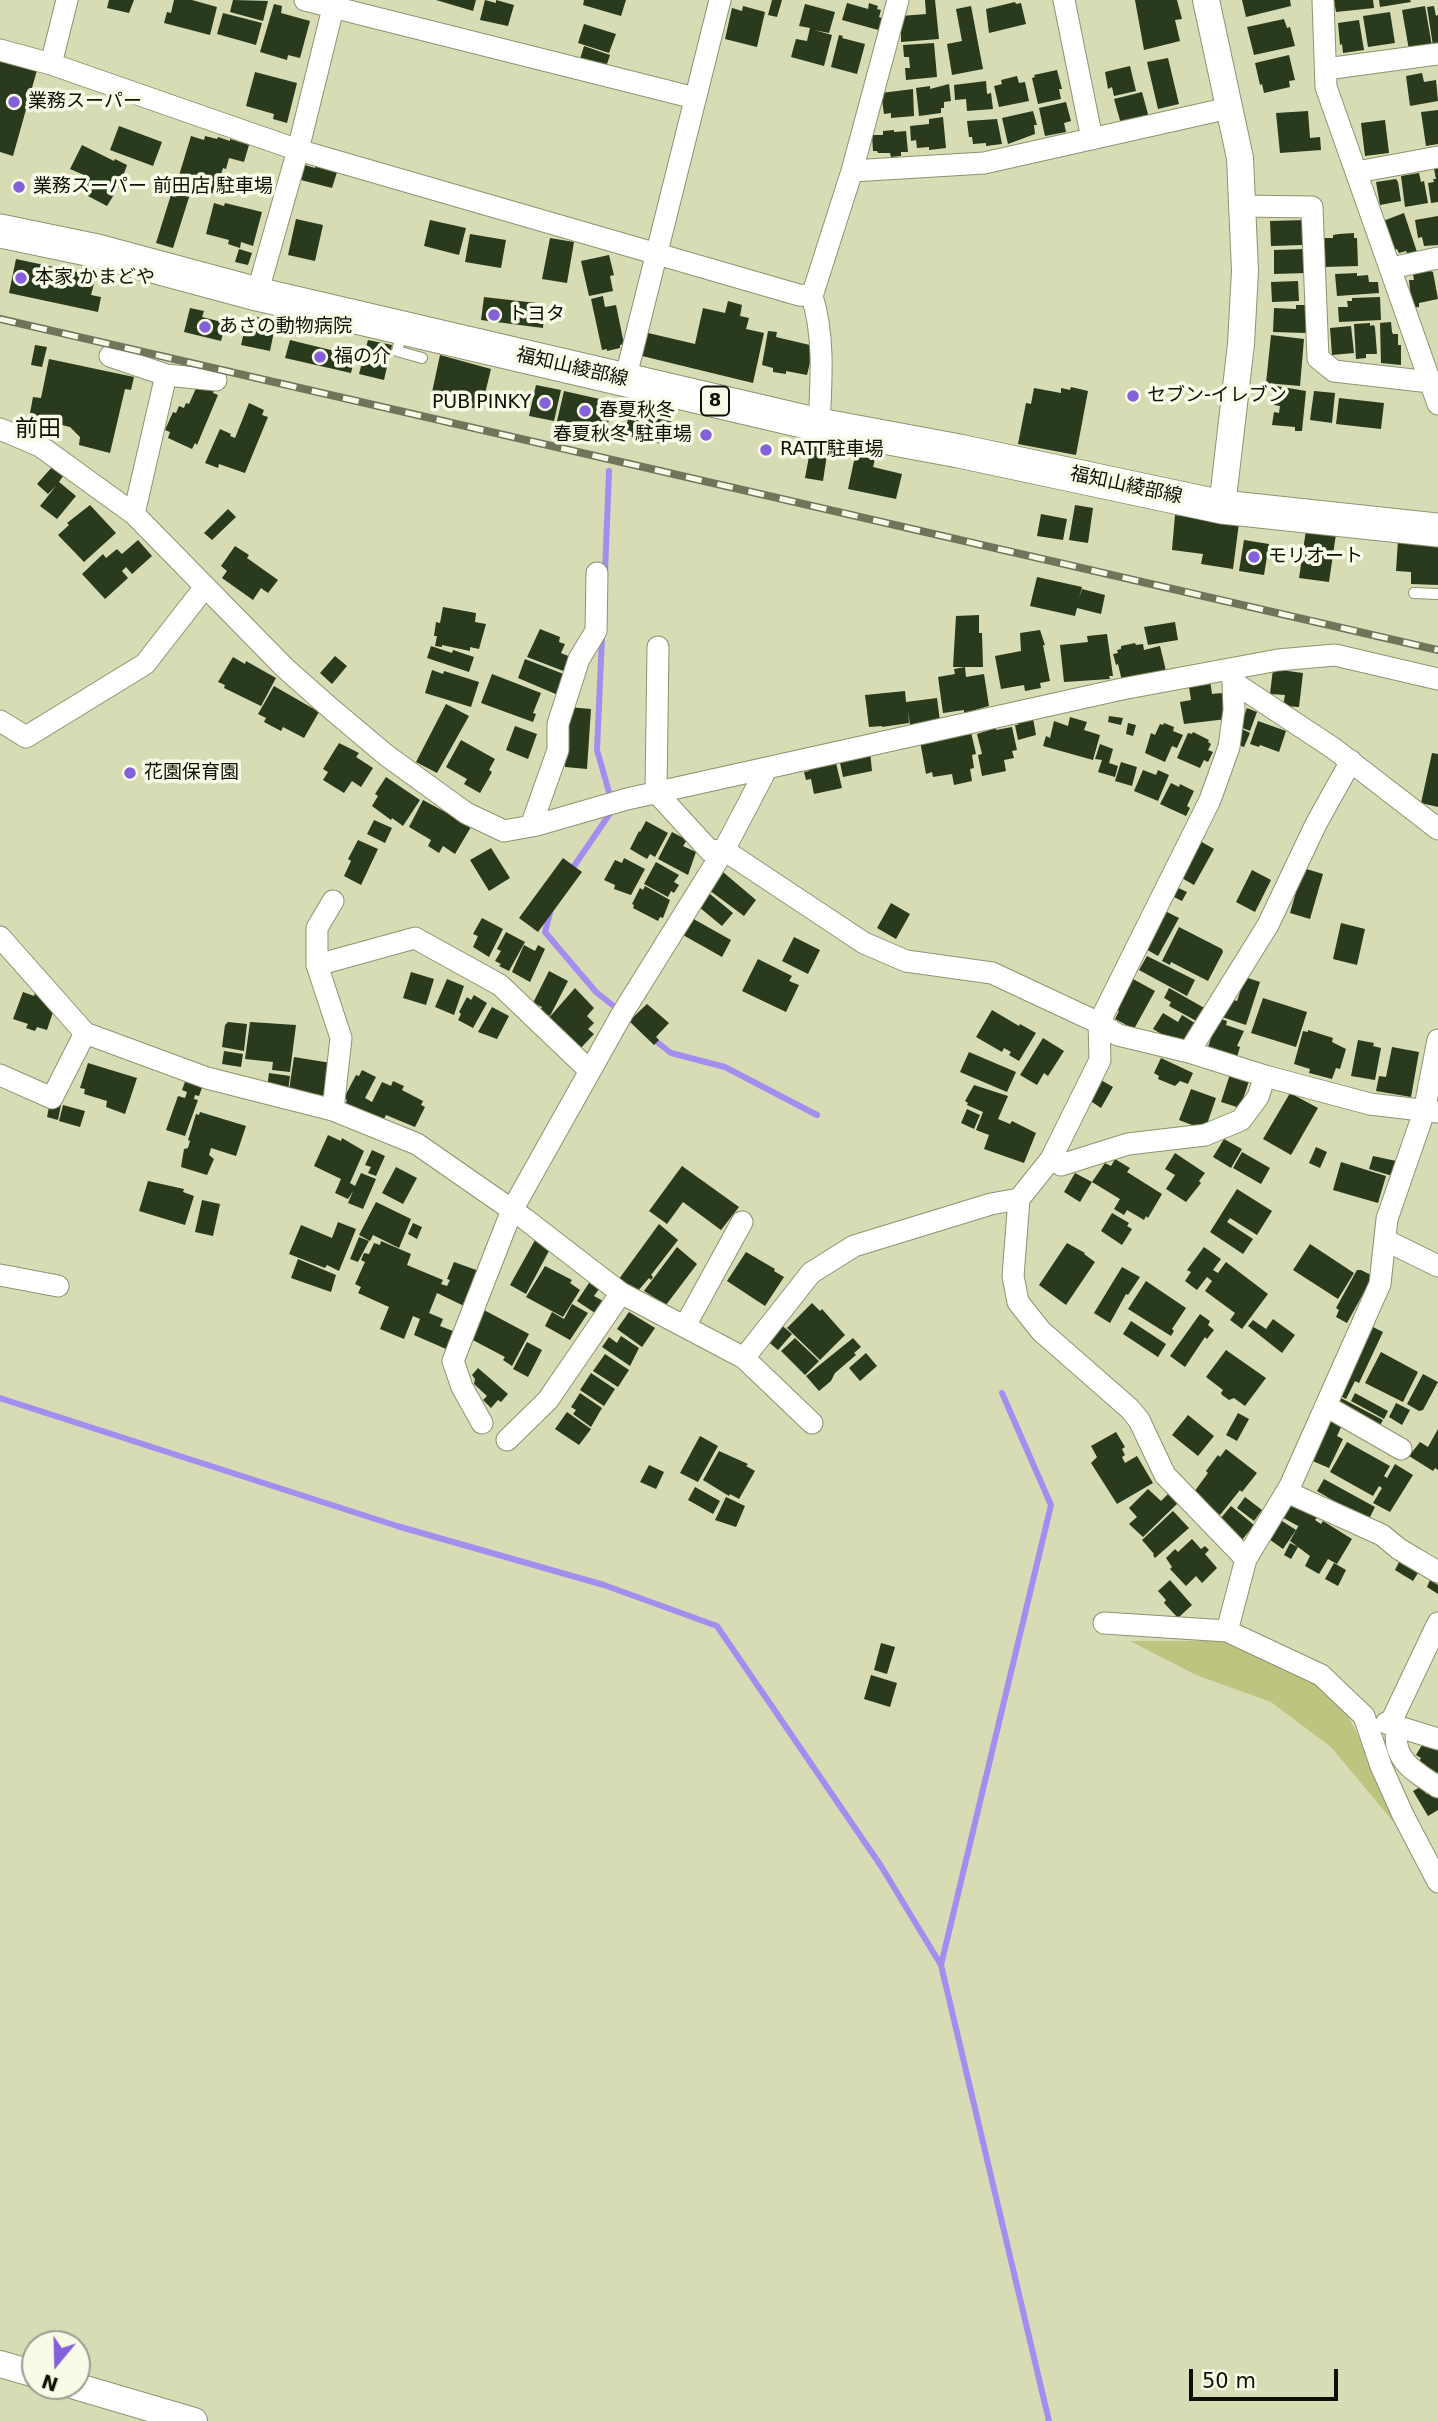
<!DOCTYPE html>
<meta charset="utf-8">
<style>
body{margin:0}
#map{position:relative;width:1438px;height:2421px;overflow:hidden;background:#d7dcb5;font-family:"DejaVu Sans",sans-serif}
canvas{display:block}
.north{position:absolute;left:21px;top:2330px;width:70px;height:70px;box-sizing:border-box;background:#f8fbe8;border:2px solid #9b9d8d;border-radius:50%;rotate:199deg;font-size:19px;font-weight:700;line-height:28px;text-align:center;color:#0f1004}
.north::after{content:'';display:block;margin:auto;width:24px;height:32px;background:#8460db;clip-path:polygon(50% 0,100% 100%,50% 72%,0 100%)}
.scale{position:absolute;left:1189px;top:2369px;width:149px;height:32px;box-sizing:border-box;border:4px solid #0f1004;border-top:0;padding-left:9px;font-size:21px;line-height:24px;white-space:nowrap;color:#0f1004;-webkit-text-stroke:5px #f8fbe8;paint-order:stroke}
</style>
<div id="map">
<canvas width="1438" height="2421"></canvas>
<div class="north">N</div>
<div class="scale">50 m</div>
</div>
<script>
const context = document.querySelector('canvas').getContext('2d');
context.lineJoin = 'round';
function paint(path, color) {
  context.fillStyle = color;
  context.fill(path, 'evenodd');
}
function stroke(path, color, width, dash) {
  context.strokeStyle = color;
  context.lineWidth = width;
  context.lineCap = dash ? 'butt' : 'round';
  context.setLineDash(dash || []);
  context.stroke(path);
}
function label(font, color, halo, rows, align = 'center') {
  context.font = font + ' "DejaVu Sans","Noto Sans JP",sans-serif';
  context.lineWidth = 7;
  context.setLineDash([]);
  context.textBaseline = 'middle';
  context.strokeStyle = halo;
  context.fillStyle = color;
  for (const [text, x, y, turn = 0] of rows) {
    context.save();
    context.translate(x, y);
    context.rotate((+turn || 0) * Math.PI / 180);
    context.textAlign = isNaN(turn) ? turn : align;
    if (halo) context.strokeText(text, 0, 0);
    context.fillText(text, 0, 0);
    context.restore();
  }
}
paint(new Path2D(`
 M 1130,1641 L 1235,1641 L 1296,1668 L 1343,1706 L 1416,1849 L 1331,1747 L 1271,1702 L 1196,1675 Z`), '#bdc47f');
stroke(new Path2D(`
 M 605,573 L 609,471
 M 602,637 L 597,750 L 611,799
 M 570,872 L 613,809
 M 551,909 L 545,932 L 596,992 L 620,1011
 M 652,1038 L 671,1053 L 725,1067 L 817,1115
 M 0,1398 L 397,1526 L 604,1585 L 717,1626 L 881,1866 L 941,1965 L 1049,2421
 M 941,1965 L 1051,1505 L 1002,1393`), '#a58df0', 6);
paint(new Path2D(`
 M 109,0 L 134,0 L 129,13 L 107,8 Z
 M 174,0 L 192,0 L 217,7 L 210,35 L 164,23 L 167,12 L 171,13 Z
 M 233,0 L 268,1 L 263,21 L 230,12 Z
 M 436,0 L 476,0 L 473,11 Z
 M 485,0 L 496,3 L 496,0 L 514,5 L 508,26 L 480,20 Z
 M 584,0 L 626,0 L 621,16 L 583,5 Z
 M 772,0 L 782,0 L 777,17 L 768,15 Z
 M 925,0 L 935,0 L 939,39 L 901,42 L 901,16 L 926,14 Z
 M 1135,0 L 1177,0 L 1182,19 L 1175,20 L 1180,41 L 1144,50 Z
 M 1242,0 L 1290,0 L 1291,6 L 1246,17 Z
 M 1334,0 L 1373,0 L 1374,8 L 1336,12 Z
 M 1379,0 L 1410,0 L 1411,2 L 1380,7 Z
 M 1015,2 L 1016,4 L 1021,3 L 1026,24 L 989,33 L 986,9 Z
 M 847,3 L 868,9 L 869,3 L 878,6 L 877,9 L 881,10 L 879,17 L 885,19 L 882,31 L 842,20 Z
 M 274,4 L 282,6 L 281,13 L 310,21 L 300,58 L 288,55 L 287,60 L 260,52 Z
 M 805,4 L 835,12 L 829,33 L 814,30 L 832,35 L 824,66 L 791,57 L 796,39 L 807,41 L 810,28 L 799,26 Z
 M 743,6 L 765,12 L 757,47 L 725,39 L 732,8 L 742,11 Z
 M 971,6 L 983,69 L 952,75 L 947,44 L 962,41 L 956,9 Z
 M 1425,6 L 1432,46 L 1409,50 L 1402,10 Z
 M 1434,6 L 1436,16 L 1438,15 L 1438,45 L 1433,46 L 1427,7 Z
 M 1390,12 L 1395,43 L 1368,47 L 1363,16 Z
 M 223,13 L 262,23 L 256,45 L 217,34 Z
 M 1284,19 L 1287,28 L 1290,27 L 1295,46 L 1254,55 L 1247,27 Z
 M 1359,20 L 1364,50 L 1343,53 L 1342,44 L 1340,45 L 1338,23 Z
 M 584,24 L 616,34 L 609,53 L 578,43 Z
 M 839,35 L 843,36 L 842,38 L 865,44 L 857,74 L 831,67 Z
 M 934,43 L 937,77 L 906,80 L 905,68 L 910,68 L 909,57 L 904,57 L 903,45 Z
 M 584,46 L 610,55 L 606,67 L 580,59 Z
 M 1289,55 L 1295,80 L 1289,81 L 1290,87 L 1264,93 L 1262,84 L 1260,85 L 1255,63 Z
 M 1168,58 L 1179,104 L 1158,109 L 1147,62 Z
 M 0,59 L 37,70 L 13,156 L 0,152 Z
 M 1130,66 L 1136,91 L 1114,96 L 1112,87 L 1108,89 L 1105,72 Z
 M 1057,70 L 1062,89 L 1059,89 L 1061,99 L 1038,104 L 1032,78 L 1035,77 L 1034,75 Z
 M 255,72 L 297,83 L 287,123 L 273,119 L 274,114 L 246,106 Z
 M 1422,73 L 1424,82 L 1436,80 L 1438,101 L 1410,106 L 1406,76 Z
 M 1017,76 L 1019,83 L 1025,82 L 1029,101 L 999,107 L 994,86 L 1002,84 L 1001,80 Z
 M 986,81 L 987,94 L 991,93 L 993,109 L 967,111 L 966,99 L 955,100 L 954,85 Z
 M 949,84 L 951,101 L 944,102 L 944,108 L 941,108 L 941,113 L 919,116 L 916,88 L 930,86 L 930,89 Z
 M 913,89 L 914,116 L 891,118 L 891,113 L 884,114 L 881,93 Z
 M 1142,92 L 1149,118 L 1121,124 L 1114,99 Z
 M 1066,102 L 1071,121 L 1064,123 L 1066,132 L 1045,136 L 1039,108 Z
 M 1438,110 L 1438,144 L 1426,146 L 1421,112 Z
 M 1033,111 L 1037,125 L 1034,125 L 1035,134 L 1008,144 L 1002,118 Z
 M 1308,111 L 1310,138 L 1320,137 L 1321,150 L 1280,153 L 1276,113 Z
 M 943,117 L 946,148 L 929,150 L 929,147 L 917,148 L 916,140 L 911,141 L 910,126 L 929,124 L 929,119 Z
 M 997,119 L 1002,144 L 986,146 L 986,143 L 973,144 L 972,137 L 969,137 L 967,121 Z
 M 1385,120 L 1389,153 L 1365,156 L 1361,123 Z
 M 119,126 L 162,142 L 153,166 L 110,150 Z
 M 894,130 L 894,132 L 906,131 L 908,152 L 901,152 L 901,156 L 891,157 L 890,153 L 878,153 L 877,151 L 873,151 L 872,135 L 883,135 L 883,131 Z
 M 191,136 L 204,140 L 205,136 L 217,139 L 218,137 L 230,141 L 230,139 L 249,145 L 244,162 L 229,158 L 226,169 L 223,168 L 215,194 L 177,182 Z
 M 82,145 L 114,161 L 115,159 L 127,165 L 120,185 L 107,206 L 86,195 L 87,192 L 81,189 L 85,181 L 82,179 L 84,175 L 70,169 Z
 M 316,163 L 338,169 L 332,188 L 301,180 L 305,165 L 315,168 Z
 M 1438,168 L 1438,202 L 1431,203 L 1428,183 L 1434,182 L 1433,179 L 1436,179 L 1434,169 Z
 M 1419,173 L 1421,182 L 1424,181 L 1428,203 L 1405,207 L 1401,176 Z
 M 1396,179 L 1398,182 L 1401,201 L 1380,205 L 1376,182 Z
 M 174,185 L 191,191 L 173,248 L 156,243 Z
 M 214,203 L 224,206 L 225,203 L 262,212 L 253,246 L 241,242 L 240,248 L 228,244 L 229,240 L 206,234 Z
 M 1404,213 L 1417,252 L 1408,255 L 1406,251 L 1399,253 L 1397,249 L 1394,250 L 1383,221 Z
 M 1438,216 L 1438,245 L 1424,246 L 1422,237 L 1418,238 L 1415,220 Z
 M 296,219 L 323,225 L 315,261 L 288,255 Z
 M 430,220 L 466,228 L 459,255 L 424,246 Z
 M 1306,220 L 1303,245 L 1271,246 L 1270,221 Z
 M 1354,233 L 1354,238 L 1357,238 L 1358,266 L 1325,267 L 1323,238 L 1333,238 L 1333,235 L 1339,234 Z
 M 470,234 L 506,240 L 501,268 L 465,262 Z
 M 550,238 L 574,242 L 567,283 L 542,279 Z
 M 239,249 L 252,253 L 248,265 L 235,262 Z
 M 1306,249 L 1307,273 L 1274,274 L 1274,250 Z
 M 609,255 L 614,275 L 610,276 L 613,291 L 589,296 L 581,261 Z
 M 16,259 L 96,276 L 91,295 L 101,297 L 98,312 L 9,293 Z
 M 1430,271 L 1433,272 L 1438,299 L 1419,303 L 1419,307 L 1412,308 L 1409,280 L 1414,280 L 1413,274 Z
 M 1357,273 L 1357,276 L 1368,275 L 1369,282 L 1378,282 L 1379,293 L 1337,296 L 1335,274 Z
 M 1298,281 L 1299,301 L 1272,302 L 1271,282 Z
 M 603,296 L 605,307 L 616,305 L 624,344 L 620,345 L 620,348 L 607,351 L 607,349 L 602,350 L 591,299 Z
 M 484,297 L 545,304 L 543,328 L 481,320 Z
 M 1380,297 L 1381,320 L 1339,322 L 1338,307 L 1348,307 L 1347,301 L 1352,301 L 1352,298 Z
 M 728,301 L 742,305 L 740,316 L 749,318 L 746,329 L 764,333 L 753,383 L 638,355 L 644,332 L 695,344 L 703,308 L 725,313 Z
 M 1296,305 L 1306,305 L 1307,331 L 1305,333 L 1273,332 L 1274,308 L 1296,309 Z
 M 190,308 L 204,311 L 202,317 L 226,323 L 221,341 L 184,332 Z
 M 248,315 L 276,321 L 270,351 L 241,345 Z
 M 1391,322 L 1392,332 L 1393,334 L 1398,334 L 1398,345 L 1401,345 L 1401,365 L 1381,363 L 1380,323 Z
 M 1370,323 L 1370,326 L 1374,325 L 1375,328 L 1377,354 L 1366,354 L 1366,358 L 1356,359 L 1354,324 Z
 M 1351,326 L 1354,353 L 1332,355 L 1330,328 Z
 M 768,331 L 777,332 L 776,337 L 814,346 L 807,375 L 786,371 L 786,374 L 773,372 L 773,368 L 762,365 Z
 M 1271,335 L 1304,339 L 1300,386 L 1266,383 Z
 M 290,340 L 355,356 L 351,373 L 285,358 Z
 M 368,340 L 392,345 L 384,380 L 359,374 Z
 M 35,345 L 47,347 L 42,367 L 31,365 Z
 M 440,355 L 491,369 L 481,410 L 431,397 Z
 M 49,359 L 134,377 L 131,390 L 125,389 L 110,453 L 79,445 L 80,437 L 70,427 L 42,420 L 30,413 L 33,397 L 41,398 Z
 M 202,385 L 214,390 L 213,393 L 218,395 L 197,445 L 195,443 L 192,449 L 168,438 L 170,432 L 165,430 L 173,412 L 176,413 L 179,406 L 184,408 L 186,403 L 189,404 L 197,386 Z
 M 536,385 L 561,390 L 554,421 L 529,416 Z
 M 1276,386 L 1306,391 L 1302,431 L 1295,431 L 1295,427 L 1272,425 L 1274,412 L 1279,413 L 1280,406 L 1274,405 Z
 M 1071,387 L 1088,391 L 1076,455 L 1018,444 L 1026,403 L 1031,404 L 1034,388 L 1061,393 L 1061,388 L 1070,390 Z
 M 564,391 L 613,402 L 606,432 L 557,421 Z
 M 1314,391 L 1335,393 L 1332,423 L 1310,420 Z
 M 1339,398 L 1384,403 L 1381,429 L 1336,424 Z
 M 249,403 L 264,410 L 262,415 L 268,417 L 245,473 L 219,464 L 218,468 L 205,463 L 220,429 L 231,434 L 230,436 L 235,438 Z
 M 632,403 L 656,408 L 649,441 L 624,435 Z
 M 657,414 L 672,417 L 667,445 L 652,442 Z
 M 811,445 L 828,448 L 823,481 L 805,478 Z
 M 855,456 L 875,459 L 873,467 L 902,474 L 896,499 L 848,489 Z
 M 52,467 L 63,476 L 59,482 L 76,496 L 57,519 L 40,506 L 56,486 L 48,494 L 37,484 Z
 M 90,505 L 116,533 L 84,562 L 58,535 L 69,525 L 67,523 Z
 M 1075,505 L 1093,508 L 1088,543 L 1069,540 Z
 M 228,509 L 236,517 L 212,540 L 204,533 Z
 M 1041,514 L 1067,519 L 1063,540 L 1037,536 Z
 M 1175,515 L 1239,523 L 1233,569 L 1201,564 L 1203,554 L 1172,550 Z
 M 1306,530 L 1336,534 L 1329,582 L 1299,578 Z
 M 138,540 L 152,556 L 132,574 L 126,567 L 122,571 L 128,578 L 105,599 L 82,574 L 103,554 L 106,558 L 117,549 L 122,554 Z
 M 1244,540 L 1269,544 L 1264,575 L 1239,571 Z
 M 1398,540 L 1438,542 L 1438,585 L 1411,584 L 1411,572 L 1396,571 Z
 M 235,546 L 249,555 L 247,558 L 278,580 L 268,593 L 261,588 L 253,600 L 222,578 L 227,571 L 221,566 Z
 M 1037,577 L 1082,587 L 1079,599 L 1082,589 L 1105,595 L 1101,614 L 1077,608 L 1075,616 L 1030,606 Z
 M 443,607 L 476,613 L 475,622 L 486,624 L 479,649 L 470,647 L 470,651 L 442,645 L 442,647 L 435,646 L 437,636 L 434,636 L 436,622 L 440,623 Z
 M 979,615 L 979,633 L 982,633 L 983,667 L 953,667 L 956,616 Z
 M 1175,622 L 1178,640 L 1148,645 L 1144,627 Z
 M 540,629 L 560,637 L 559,642 L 565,644 L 561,653 L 573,658 L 566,672 L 527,657 Z
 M 1040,630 L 1045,645 L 1043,645 L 1050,681 L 1040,683 L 1041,688 L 1025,691 L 1024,685 L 1001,689 L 995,656 L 1021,651 L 1020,633 Z
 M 1107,634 L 1113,676 L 1109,676 L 1110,679 L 1064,682 L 1060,645 L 1088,642 L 1087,636 Z
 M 1135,643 L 1136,645 L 1143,644 L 1144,650 L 1160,646 L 1166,671 L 1122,681 L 1118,664 L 1116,665 L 1113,654 L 1118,653 L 1117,650 L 1121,649 L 1121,646 Z
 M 431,646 L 452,653 L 453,650 L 474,657 L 469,672 L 427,658 Z
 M 335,656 L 347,666 L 332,684 L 320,673 Z
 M 233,657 L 245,664 L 246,661 L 276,678 L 261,706 L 224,688 L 225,685 L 218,682 Z
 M 525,659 L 566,675 L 558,695 L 518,678 Z
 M 965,667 L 966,677 L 984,674 L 989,706 L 964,713 L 964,710 L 943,713 L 938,677 L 955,674 L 954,669 Z
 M 1273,669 L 1303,673 L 1299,707 L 1283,706 L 1285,695 L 1270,694 Z
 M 432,670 L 443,674 L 444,671 L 479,682 L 471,707 L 425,693 Z
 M 492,674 L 541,693 L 533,713 L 536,714 L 533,722 L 481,703 Z
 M 1210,680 L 1212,694 L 1221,693 L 1223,695 L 1227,719 L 1184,724 L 1180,702 L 1191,700 L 1189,687 L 1198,686 L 1197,682 Z
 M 274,686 L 319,712 L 304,738 L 283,727 L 281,731 L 264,722 L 266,718 L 258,714 Z
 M 905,691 L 906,702 L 937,698 L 940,721 L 910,725 L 908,711 L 909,723 L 882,727 L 882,726 L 869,727 L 865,695 Z
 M 446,704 L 469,716 L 437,773 L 416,762 Z
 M 568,707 L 591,709 L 587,769 L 565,767 Z
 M 1247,708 L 1257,712 L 1250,731 L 1240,727 Z
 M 1109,716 L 1123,718 L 1121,725 L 1108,722 Z
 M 1070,717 L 1087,722 L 1084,730 L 1100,735 L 1093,760 L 1043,746 L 1046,736 L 1050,738 L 1054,721 L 1068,726 Z
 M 1033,718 L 1036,735 L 1018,740 L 1015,725 L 1018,725 L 1018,721 Z
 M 1258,721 L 1286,731 L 1279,752 L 1260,745 L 1259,747 L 1250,744 Z
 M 1128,723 L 1136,725 L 1133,736 L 1126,734 Z
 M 1164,723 L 1174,727 L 1173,731 L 1183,735 L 1177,748 L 1172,746 L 1165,762 L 1145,753 L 1151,733 L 1155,735 L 1160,724 L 1163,725 Z
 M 515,726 L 537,734 L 528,759 L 506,750 Z
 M 1012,727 L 1017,750 L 1012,751 L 1014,758 L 1004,760 L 1006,771 L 982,776 L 978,755 L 982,754 L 977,734 L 996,728 L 996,730 Z
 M 1242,729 L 1250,733 L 1244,747 L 1236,744 Z
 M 971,732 L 976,754 L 972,755 L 974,768 L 970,769 L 972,781 L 954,785 L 952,774 L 933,777 L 932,772 L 926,774 L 920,741 Z
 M 1193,732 L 1209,740 L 1208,742 L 1211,744 L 1208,750 L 1213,752 L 1208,762 L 1204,760 L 1200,768 L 1177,758 L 1188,733 L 1192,734 Z
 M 461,740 L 495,759 L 489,770 L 492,772 L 480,793 L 464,784 L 467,779 L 446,767 Z
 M 339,743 L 359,753 L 356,757 L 373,768 L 361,787 L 352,781 L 344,793 L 323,780 L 328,772 L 323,769 Z
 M 1100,744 L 1113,749 L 1109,763 L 1118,766 L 1115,777 L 1098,772 L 1102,760 L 1095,759 Z
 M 870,751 L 872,771 L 843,777 L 839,758 Z
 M 1432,753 L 1438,754 L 1438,807 L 1421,803 Z
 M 1121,762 L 1137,767 L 1132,786 L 1115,781 Z
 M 836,763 L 842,788 L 814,794 L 811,779 L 806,780 L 804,772 L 809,771 L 808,769 Z
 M 1143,770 L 1156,775 L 1158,770 L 1169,775 L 1158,801 L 1134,791 Z
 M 386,777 L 420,800 L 403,826 L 392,818 L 391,820 L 372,806 L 378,796 L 375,794 Z
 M 1171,783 L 1179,787 L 1180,784 L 1194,791 L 1187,806 L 1190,808 L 1186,816 L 1160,804 Z
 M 423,800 L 447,813 L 448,811 L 471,827 L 455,854 L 443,846 L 439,853 L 428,846 L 431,840 L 409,827 Z
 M 374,820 L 392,828 L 385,843 L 367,834 Z
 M 646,821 L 668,833 L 655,857 L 650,854 L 647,859 L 630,849 L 639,831 L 640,832 Z
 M 672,832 L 687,840 L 683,846 L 696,852 L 688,875 L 658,859 Z
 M 358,840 L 378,849 L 361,885 L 344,876 L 351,861 L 348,859 Z
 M 1200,841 L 1214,849 L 1194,885 L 1180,877 Z
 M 491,848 L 510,878 L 489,891 L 470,860 Z
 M 563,858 L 582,872 L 538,932 L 519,918 Z
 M 624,858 L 645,869 L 631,895 L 614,889 L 615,885 L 604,880 L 615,860 L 622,863 Z
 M 656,862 L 679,875 L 674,882 L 679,885 L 674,893 L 671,891 L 668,897 L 644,884 Z
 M 1303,868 L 1323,874 L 1310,919 L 1290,913 Z
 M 1252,870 L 1271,880 L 1255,912 L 1236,902 Z
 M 723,872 L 756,900 L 744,916 L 709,890 Z
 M 645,886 L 670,900 L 663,918 L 660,917 L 658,921 L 633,908 L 634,905 L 632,904 L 640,888 L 643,890 Z
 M 1174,886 L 1187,892 L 1182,901 L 1170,895 Z
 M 710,894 L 733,913 L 722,926 L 699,907 Z
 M 891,903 L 910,914 L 896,939 L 877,928 Z
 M 1163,910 L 1179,918 L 1158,956 L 1144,948 Z
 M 690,917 L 731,940 L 722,957 L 683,935 Z
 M 482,918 L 503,929 L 489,957 L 473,947 L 478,936 L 473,934 Z
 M 1341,923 L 1365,929 L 1357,965 L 1333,959 Z
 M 1179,927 L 1222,949 L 1223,952 L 1208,981 L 1171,962 L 1170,965 L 1162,961 Z
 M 506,932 L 525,942 L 509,971 L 499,966 L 501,964 L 495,961 L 501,951 L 497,949 Z
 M 794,937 L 820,950 L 808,974 L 782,961 Z
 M 524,945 L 535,951 L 538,945 L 545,949 L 530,982 L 512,972 Z
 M 1147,956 L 1195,980 L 1187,996 L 1139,970 Z
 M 758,959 L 792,976 L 789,981 L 799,985 L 786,1012 L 742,991 Z
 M 549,971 L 568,981 L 550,1016 L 540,1011 L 542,1007 L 533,1003 Z
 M 411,972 L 434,979 L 426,1005 L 403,998 Z
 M 1245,977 L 1260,982 L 1246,1025 L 1222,1017 L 1231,999 L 1237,1001 Z
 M 447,979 L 464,986 L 454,1015 L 435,1007 Z
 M 1133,979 L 1155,991 L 1134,1029 L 1115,1019 L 1119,1011 L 1116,1010 Z
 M 575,988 L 594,1008 L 587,1016 L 594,1023 L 588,1029 L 594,1034 L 579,1050 L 547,1020 Z
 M 1169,988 L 1208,1010 L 1200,1023 L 1169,1006 L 1171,1002 L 1164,998 Z
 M 23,992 L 34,996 L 35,993 L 56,1003 L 47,1030 L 37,1027 L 35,1031 L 26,1028 L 28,1024 L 13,1019 Z
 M 474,995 L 487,1003 L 473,1028 L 458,1020 L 461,1014 L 459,1012 L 467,997 L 471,1000 Z
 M 1263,998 L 1307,1012 L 1296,1047 L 1251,1033 Z
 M 647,1004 L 669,1023 L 656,1037 L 659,1040 L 654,1045 L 629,1021 Z
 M 492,1007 L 509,1016 L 497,1039 L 478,1032 Z
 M 992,1010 L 1019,1026 L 1020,1024 L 1036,1033 L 1019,1061 L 1009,1055 L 1011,1052 L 1004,1048 L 1002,1052 L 976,1037 Z
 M 1163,1013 L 1178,1022 L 1182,1015 L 1198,1025 L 1180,1045 L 1153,1029 Z
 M 1221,1019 L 1227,1021 L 1226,1025 L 1244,1031 L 1237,1046 L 1240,1047 L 1237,1057 L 1208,1047 L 1212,1035 L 1210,1034 Z
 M 228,1022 L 247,1024 L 244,1051 L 222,1047 L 225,1025 Z
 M 250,1022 L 296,1025 L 290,1072 L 272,1070 L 273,1062 L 245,1059 Z
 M 1308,1030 L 1333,1038 L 1332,1042 L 1346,1049 L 1340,1069 L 1336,1068 L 1332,1079 L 1309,1073 L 1310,1069 L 1294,1064 L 1303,1031 L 1308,1032 Z
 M 1043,1038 L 1064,1051 L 1048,1076 L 1044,1073 L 1037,1085 L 1020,1075 Z
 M 1358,1040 L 1374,1043 L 1373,1046 L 1381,1048 L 1375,1080 L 1351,1076 Z
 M 1392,1047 L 1419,1052 L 1411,1097 L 1376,1091 L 1379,1076 L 1386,1077 Z
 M 224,1051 L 243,1054 L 241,1067 L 222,1064 Z
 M 969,1052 L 1016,1072 L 1007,1092 L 960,1072 Z
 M 294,1057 L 331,1063 L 327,1096 L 289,1090 Z
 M 1161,1058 L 1193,1073 L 1188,1084 L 1180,1081 L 1175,1086 L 1158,1079 L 1159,1076 L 1154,1073 Z
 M 88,1063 L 137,1078 L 125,1114 L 106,1107 L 107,1101 L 84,1094 L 85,1089 L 80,1088 Z
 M 362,1070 L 376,1077 L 365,1098 L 372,1102 L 382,1082 L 391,1086 L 393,1081 L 404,1086 L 402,1090 L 423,1101 L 421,1105 L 425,1107 L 415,1127 L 386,1115 L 382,1123 L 345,1105 L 347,1100 L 344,1098 L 356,1075 L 359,1076 Z
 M 1231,1071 L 1250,1078 L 1240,1108 L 1221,1102 Z
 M 269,1073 L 290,1076 L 288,1091 L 267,1088 Z
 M 186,1079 L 203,1085 L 199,1096 L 195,1095 L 194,1099 L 198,1100 L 185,1136 L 166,1130 L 178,1096 L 185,1098 L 187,1092 L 182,1090 Z
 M 1101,1080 L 1113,1087 L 1101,1108 L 1089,1100 Z
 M 974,1085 L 1008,1096 L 998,1119 L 1010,1124 L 1012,1121 L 1036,1133 L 1024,1163 L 984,1149 L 989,1135 L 976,1130 L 983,1112 L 967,1105 L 968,1103 L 965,1101 Z
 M 1191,1089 L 1216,1098 L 1205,1130 L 1179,1120 Z
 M 1290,1093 L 1318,1108 L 1291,1155 L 1263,1139 Z
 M 50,1102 L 61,1105 L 58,1120 L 47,1117 Z
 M 63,1105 L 85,1111 L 80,1127 L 59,1121 Z
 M 967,1109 L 980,1115 L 974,1129 L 961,1123 Z
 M 200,1112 L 246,1126 L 236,1156 L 211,1148 L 209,1155 L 214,1159 L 207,1175 L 181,1167 L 184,1149 L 188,1148 L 190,1141 L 188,1140 L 196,1114 L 199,1115 Z
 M 328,1135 L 341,1141 L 342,1138 L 364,1151 L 350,1183 L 355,1186 L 361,1173 L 376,1179 L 363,1209 L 348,1203 L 353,1191 L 348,1199 L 335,1193 L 341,1179 L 314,1166 Z
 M 1224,1139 L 1242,1149 L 1231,1168 L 1213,1157 Z
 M 1316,1147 L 1327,1152 L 1320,1168 L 1309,1163 Z
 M 372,1150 L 385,1156 L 376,1176 L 368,1173 L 371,1167 L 365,1165 Z
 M 1242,1152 L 1270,1168 L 1261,1184 L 1233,1168 Z
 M 1175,1153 L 1205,1173 L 1199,1181 L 1201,1183 L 1186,1202 L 1166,1189 L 1175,1175 L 1165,1169 Z
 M 1373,1156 L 1401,1162 L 1396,1177 L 1369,1169 Z
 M 1115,1159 L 1130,1168 L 1127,1172 L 1162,1194 L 1148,1218 L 1146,1216 L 1144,1220 L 1127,1210 L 1124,1215 L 1114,1209 L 1120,1199 L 1092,1182 L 1105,1163 L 1111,1166 Z
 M 1341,1162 L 1386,1176 L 1378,1203 L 1333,1190 Z
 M 682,1166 L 739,1207 L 721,1230 L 683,1202 L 667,1224 L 649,1211 Z
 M 396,1167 L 417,1178 L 403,1204 L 382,1193 Z
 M 1075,1173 L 1092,1182 L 1080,1202 L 1064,1192 Z
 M 148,1181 L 184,1189 L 183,1192 L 194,1196 L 185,1225 L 139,1211 Z
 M 1237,1189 L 1272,1211 L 1257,1235 L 1230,1218 L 1227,1222 L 1253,1239 L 1243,1254 L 1210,1232 Z
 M 202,1200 L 220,1204 L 213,1236 L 195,1232 Z
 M 376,1202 L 411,1219 L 399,1248 L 373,1235 L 370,1241 L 359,1235 Z
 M 1112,1213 L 1129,1223 L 1127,1226 L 1132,1229 L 1122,1245 L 1101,1231 Z
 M 338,1222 L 356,1229 L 339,1271 L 327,1265 L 325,1268 L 289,1254 L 301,1225 L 332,1238 Z
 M 413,1223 L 422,1227 L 417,1239 L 408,1234 Z
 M 659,1224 L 678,1240 L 651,1275 L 653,1277 L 651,1280 L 649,1278 L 637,1292 L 619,1279 Z
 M 359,1237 L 369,1241 L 358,1262 L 350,1259 Z
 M 535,1240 L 550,1249 L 526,1294 L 510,1285 Z
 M 381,1241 L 411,1254 L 407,1265 L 443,1280 L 441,1284 L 447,1286 L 450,1280 L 447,1279 L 454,1262 L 479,1271 L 464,1306 L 437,1293 L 429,1313 L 443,1319 L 440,1326 L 453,1331 L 446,1349 L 414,1335 L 420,1319 L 413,1316 L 404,1339 L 380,1329 L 389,1307 L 358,1293 L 361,1287 L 355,1284 L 365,1262 L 361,1260 L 364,1253 L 369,1254 L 374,1243 L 380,1245 Z
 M 1067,1243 L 1085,1253 L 1084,1254 L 1095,1262 L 1066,1305 L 1039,1285 Z
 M 1310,1244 L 1354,1273 L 1338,1299 L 1293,1270 Z
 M 677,1247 L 697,1264 L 666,1305 L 644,1291 Z
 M 1204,1247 L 1221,1259 L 1213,1270 L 1218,1273 L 1226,1262 L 1268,1294 L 1242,1329 L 1230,1320 L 1235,1313 L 1205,1291 L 1212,1281 L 1207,1277 L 1197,1290 L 1185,1281 L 1191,1272 L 1187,1270 Z
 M 746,1252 L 775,1269 L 774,1271 L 784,1277 L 765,1306 L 727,1281 Z
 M 298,1259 L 336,1275 L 331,1292 L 291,1278 Z
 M 545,1266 L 572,1280 L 570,1283 L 580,1290 L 563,1317 L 526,1297 Z
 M 1122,1267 L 1140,1277 L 1128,1295 L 1126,1294 L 1110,1323 L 1094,1313 Z
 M 1357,1270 L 1361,1270 L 1373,1276 L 1347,1323 L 1336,1317 L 1339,1310 L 1336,1308 Z
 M 1146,1281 L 1186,1308 L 1172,1329 L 1174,1331 L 1171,1336 L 1128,1309 Z
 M 589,1283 L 599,1289 L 594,1296 L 603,1301 L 595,1313 L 577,1301 Z
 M 812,1303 L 820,1311 L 822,1309 L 845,1335 L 820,1360 L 787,1328 Z
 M 572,1304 L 588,1313 L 570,1340 L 545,1326 L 552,1312 L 564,1319 Z
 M 484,1310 L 529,1334 L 512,1366 L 503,1360 L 505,1357 L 469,1338 Z
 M 629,1312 L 655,1328 L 642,1347 L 617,1329 Z
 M 1200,1314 L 1210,1321 L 1208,1325 L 1214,1330 L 1207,1339 L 1205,1337 L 1185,1367 L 1170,1356 Z
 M 1273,1319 L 1295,1335 L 1282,1353 L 1248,1326 L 1253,1320 L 1266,1329 Z
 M 1131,1321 L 1166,1344 L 1158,1357 L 1123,1334 Z
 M 779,1323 L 792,1334 L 778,1350 L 765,1339 Z
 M 1371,1326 L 1383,1332 L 1359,1383 L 1355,1381 L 1346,1399 L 1338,1395 Z
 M 621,1336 L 639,1348 L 630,1366 L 602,1347 L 609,1337 L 617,1343 Z
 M 795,1338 L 819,1361 L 805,1375 L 781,1351 Z
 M 853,1338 L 861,1347 L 854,1353 L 856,1355 L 835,1373 L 831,1381 L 819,1391 L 806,1376 Z
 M 527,1342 L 542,1350 L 528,1377 L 513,1369 Z
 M 1226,1350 L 1266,1378 L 1245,1406 L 1234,1398 L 1229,1400 L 1222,1395 L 1221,1393 L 1223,1390 L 1206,1377 Z
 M 1381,1352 L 1418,1372 L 1403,1402 L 1365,1383 Z
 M 866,1353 L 877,1366 L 860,1381 L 849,1368 Z
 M 605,1354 L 629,1370 L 618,1387 L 593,1371 Z
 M 478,1368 L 508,1394 L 501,1402 L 498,1400 L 491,1408 L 483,1400 L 487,1396 L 474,1384 L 475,1379 L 472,1375 Z
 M 591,1373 L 615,1389 L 604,1406 L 580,1390 Z
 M 1423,1374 L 1438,1382 L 1423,1410 L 1419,1411 L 1407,1404 Z
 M 580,1393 L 602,1408 L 591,1427 L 573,1414 L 576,1410 L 571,1407 Z
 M 1355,1393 L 1388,1411 L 1384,1419 L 1351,1401 Z
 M 1341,1398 L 1383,1420 L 1378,1429 L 1336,1407 Z
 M 1396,1403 L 1410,1410 L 1402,1425 L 1389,1417 Z
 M 567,1412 L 591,1429 L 579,1445 L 555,1429 Z
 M 1238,1413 L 1249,1419 L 1237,1441 L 1226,1435 Z
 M 1188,1415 L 1214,1436 L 1198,1456 L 1172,1435 Z
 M 1329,1418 L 1342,1425 L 1337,1436 L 1343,1439 L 1329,1468 L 1308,1459 Z
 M 1438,1429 L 1438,1470 L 1435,1468 L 1433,1471 L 1409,1456 L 1420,1442 L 1428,1447 Z
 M 1116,1432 L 1125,1447 L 1122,1449 L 1125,1455 L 1122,1457 L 1125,1463 L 1137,1456 L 1153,1483 L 1117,1504 L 1091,1463 L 1097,1457 L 1091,1446 Z
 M 700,1436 L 718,1446 L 698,1482 L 680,1473 Z
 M 1347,1442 L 1390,1466 L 1384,1476 L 1387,1478 L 1395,1464 L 1413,1475 L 1390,1512 L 1373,1503 L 1382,1488 L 1379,1486 L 1373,1496 L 1330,1472 Z
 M 1226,1449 L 1257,1473 L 1242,1492 L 1240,1490 L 1220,1515 L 1194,1492 L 1208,1473 L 1206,1471 L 1218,1455 L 1220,1457 Z
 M 719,1451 L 748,1464 L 746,1466 L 755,1471 L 739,1499 L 730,1494 L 729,1496 L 703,1480 Z
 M 649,1465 L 664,1472 L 656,1489 L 640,1482 Z
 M 1324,1479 L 1375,1507 L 1368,1521 L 1317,1491 Z
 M 695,1487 L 720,1501 L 713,1514 L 688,1500 Z
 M 1148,1489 L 1161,1501 L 1170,1492 L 1180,1501 L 1143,1537 L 1129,1524 L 1137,1517 L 1129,1508 Z
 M 726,1497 L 745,1506 L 736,1527 L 715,1520 Z
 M 1245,1497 L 1262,1510 L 1254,1521 L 1237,1508 Z
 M 1294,1499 L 1319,1515 L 1315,1520 L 1321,1524 L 1323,1521 L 1352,1539 L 1337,1564 L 1328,1559 L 1319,1574 L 1305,1566 L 1310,1556 L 1290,1541 L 1299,1525 L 1298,1526 L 1280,1516 L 1286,1506 L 1289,1508 Z
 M 1231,1506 L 1254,1525 L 1242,1540 L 1220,1519 Z
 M 1173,1511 L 1189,1528 L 1155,1558 L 1153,1555 L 1154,1554 L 1142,1540 Z
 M 1282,1521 L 1296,1530 L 1283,1549 L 1266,1537 L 1276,1530 Z
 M 1192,1539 L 1201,1549 L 1205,1546 L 1209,1550 L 1205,1554 L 1217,1568 L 1202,1583 L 1196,1576 L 1186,1586 L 1170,1569 L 1172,1567 L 1166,1558 L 1175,1549 L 1178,1552 Z
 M 1290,1543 L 1298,1547 L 1291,1559 L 1284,1555 Z
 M 1399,1562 L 1418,1573 L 1413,1581 L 1395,1570 Z
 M 1334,1563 L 1346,1570 L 1338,1586 L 1325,1579 Z
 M 1170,1580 L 1192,1605 L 1178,1618 L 1164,1603 L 1166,1600 L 1158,1591 Z
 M 1430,1580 L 1438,1585 L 1438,1594 L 1427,1587 Z
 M 881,1643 L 895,1647 L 887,1674 L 874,1670 Z
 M 871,1675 L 897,1683 L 890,1707 L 864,1699 Z
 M 1425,1740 L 1438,1745 L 1438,1772 L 1435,1776 L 1418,1763 L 1421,1758 L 1416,1755 Z
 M 1422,1786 L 1426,1794 L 1430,1792 L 1438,1796 L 1438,1810 L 1428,1816 L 1413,1791 Z`), '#293a1d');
const service = new Path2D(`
 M 402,333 L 397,351 L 422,358
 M 1414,593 L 1438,594`);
const minor = new Path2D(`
 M 305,0 L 695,98
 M 1064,0 L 1092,139
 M 1323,0 L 1326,87 L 1438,404
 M 0,50 L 51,64 L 298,150 L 799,295 L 812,296
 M 51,64 L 67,0
 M 1326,69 L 1438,54
 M 852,171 L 984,163 L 1229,108
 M 1357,172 L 1438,157
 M 1242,206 L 1312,207 L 1318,358 L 1334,371 L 1430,382
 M 1391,268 L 1438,258
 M 257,294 L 298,150 L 335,0
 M 110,356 L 166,375 L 216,380
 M 625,380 L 720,0
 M 819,425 C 821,383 825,337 812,296 L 852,171 L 898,0
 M 0,429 L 40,446 L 134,514 L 285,668 L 329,707 L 386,755 L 466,813 L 504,831 L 537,825 L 627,799 L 1122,689 L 1278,660 L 1335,655 L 1438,679
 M 134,514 L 166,375
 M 658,647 L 656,792 L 710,851 L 724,850 L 864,943 L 906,961 L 992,973 L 1099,1023 L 1118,1035 L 1189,1052 L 1265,1076 L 1370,1104 L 1438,1112
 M 1231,670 L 1233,682 L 1333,748 L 1438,829
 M 1233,682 L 1234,710 L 1229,747 L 1210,800 L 1099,1023 L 1100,1060 L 1051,1159 L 1019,1199 L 1013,1276 L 1018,1302 L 1041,1331 L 1130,1409 L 1139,1420 L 1165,1475 L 1246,1559
 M 0,721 L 26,737 L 145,664 L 205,587
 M 531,826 L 558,750 L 558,724 L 579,659 L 596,631 L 597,573
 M 0,937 L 85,1033 L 207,1078 L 333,1110 L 417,1144 L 525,1219 L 621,1293 L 744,1358 L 811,1273 L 854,1246 L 991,1204 L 1019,1199
 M 317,965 L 317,928 L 333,901
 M 1438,1040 L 1424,1112 L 1387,1219 L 1380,1284 L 1290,1486 L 1246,1559 L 1227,1631 L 1321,1675 L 1364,1716 L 1381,1766 L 1403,1815 L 1438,1882
 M 1189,1052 L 1268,925 L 1316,824 L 1351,761
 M 0,1075 L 52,1098 L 85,1033
 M 333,1110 L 341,1038 L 317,965 L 415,938 L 500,985 L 590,1071
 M 1051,1159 L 1061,1165 L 1128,1144 L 1205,1135 L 1241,1120 L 1258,1097 L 1265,1076
 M 1385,1240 L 1438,1266
 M 0,1275 L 58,1286
 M 685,1326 L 742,1222
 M 744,1358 L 812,1423
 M 1326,1406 L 1401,1449
 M 482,1423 L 462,1387 L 453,1361 L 512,1210 L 622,1014 L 724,850 L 767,768
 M 507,1440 L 548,1400 L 621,1293
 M 1287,1492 L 1382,1535 L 1399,1549 L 1438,1572
 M 1104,1623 L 1227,1631
 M 1386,1723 L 1438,1739
 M 1390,1724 L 1438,1623
 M 1398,1726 C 1389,1758 1415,1772 1438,1787`);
const tertiary = new Path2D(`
 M 1206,0 L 1240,158 L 1245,271 L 1241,344 L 1222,507
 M 0,2364 L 35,2374
 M 75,2386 L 194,2421`);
const primary = new Path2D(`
 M 0,231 L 97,251 L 257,294 L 819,425 L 959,451 L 1222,507 L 1438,530`);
stroke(service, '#8e936e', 12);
stroke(minor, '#8e936e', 23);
stroke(tertiary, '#8e936e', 28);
stroke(primary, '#8e936e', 35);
stroke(service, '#fff', 10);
stroke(minor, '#fff', 21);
stroke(tertiary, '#fff', 26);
stroke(primary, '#fff', 33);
const rail = new Path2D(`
 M 0,319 L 1438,650`);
stroke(rail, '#71745b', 8);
stroke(rail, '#f8fbe8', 5, [16]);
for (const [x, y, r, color] of [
 [14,102,7,"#8460db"],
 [19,187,7,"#8460db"],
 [21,278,7,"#8460db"],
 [494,315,7,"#8460db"],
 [205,327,7,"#8460db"],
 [320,357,7,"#8460db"],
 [1133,396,7,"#8460db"],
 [545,403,7,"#8460db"],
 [585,411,7,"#8460db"],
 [706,435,7,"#8460db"],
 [766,450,7,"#8460db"],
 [1254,557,7,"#8460db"],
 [130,773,7,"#8460db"]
]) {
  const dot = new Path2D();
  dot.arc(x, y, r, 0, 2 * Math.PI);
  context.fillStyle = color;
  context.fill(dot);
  stroke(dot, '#f8fbe8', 2.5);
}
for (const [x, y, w] of [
 [715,401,28]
]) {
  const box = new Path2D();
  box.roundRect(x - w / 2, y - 14.5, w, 29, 5);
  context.fillStyle = '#f8fbe8';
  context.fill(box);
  stroke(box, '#0f1004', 2);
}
label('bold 18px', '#0f1004', null, [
 ["8",715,401]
]);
label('19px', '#0f1004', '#f8fbe8', [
 ["業務スーパー",28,102],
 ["業務スーパー 前田店 駐車場",33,187],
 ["本家 かまどや",35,278],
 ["トヨタ",508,315],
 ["あさの動物病院",219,327],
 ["福の介",334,357],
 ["セブン-イレブン",1147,396],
 ["PUB PINKY",531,403,"right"],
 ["春夏秋冬",599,411],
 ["春夏秋冬 駐車場",692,435,"right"],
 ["RATT駐車場",780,450],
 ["モリオート",1268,557],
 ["花園保育園",144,773]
], 'left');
label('19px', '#0f1004', '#f8fbe8', [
 ["福知山綾部線",572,368,13],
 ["福知山綾部線",1126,486,12]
]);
label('23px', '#0f1004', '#f8fbe8', [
 ["前田",38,430]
]);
</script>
